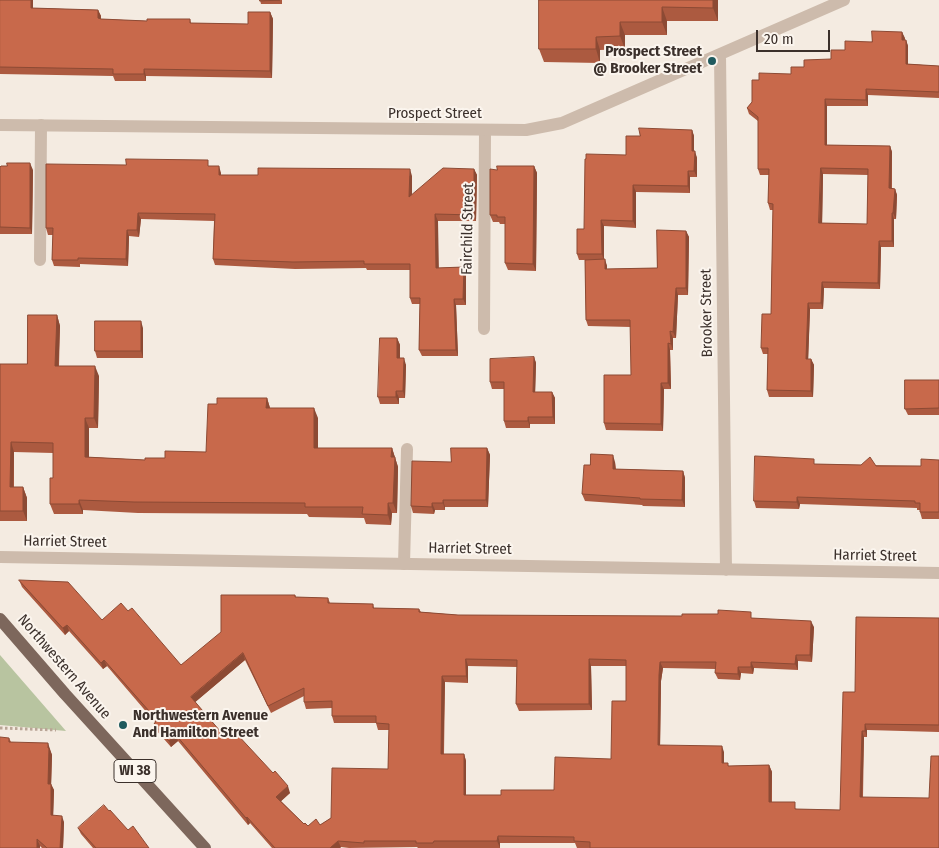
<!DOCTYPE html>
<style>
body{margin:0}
#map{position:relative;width:939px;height:848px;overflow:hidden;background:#f4ebe1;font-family:"Fira Sans Condensed",sans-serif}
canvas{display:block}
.scale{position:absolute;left:756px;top:30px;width:74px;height:22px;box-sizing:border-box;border:2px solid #3b302b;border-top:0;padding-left:6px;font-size:15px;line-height:18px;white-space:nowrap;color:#3b302b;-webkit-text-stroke:4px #fbf5ee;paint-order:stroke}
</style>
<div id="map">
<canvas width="939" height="848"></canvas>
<div class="scale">20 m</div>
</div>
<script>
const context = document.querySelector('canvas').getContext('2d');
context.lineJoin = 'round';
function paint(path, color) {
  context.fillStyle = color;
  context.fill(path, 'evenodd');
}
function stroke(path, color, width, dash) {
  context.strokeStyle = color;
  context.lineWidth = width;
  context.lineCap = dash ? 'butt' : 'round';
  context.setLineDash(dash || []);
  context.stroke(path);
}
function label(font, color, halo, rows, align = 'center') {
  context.font = font + ' "Fira Sans Condensed",sans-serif';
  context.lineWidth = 4;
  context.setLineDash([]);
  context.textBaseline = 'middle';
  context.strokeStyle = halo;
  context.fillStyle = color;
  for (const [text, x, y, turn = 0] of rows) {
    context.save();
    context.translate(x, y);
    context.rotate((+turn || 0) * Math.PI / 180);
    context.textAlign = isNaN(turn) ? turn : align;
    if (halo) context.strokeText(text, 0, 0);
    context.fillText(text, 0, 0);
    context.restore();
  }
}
paint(new Path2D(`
 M 0,655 L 66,731 L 0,725 Z`), '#b8c4a0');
stroke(new Path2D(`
 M 0,728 L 56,730`), '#b9a596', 3, [2.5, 2.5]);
stroke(new Path2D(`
 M 40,260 L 41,125
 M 484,329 L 485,130
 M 404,564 L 407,449`), '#cdbbac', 12);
stroke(new Path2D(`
 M 720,55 L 726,570
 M 0,125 L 526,130 L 562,123 L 844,0
 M 0,557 L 939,573`), '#cdbbac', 12);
stroke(new Path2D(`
 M 0,619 L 65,694 L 205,848`), '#7d675c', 12);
paint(new Path2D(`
 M 0,0 L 33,0 L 33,8 L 98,10 L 101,16 L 101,19 L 147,21 L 190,19 L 191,23 L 248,24 L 270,12 L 273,19 L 272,78 L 146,76 L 146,81 L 115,81 L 113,76 L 0,74 Z
 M 260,0 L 282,0 L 282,4 L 261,4 Z
 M 539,0 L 718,0 L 718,21 L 667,21 L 667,35 L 625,35 L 625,49 L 600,50 L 600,63 L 544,62 L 539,49 Z
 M 902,32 L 905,40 L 906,40 L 908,46 L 908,64 L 939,66 L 939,98 L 868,95 L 868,106 L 827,106 L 827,145 L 890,146 L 892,152 L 892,188 L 895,189 L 897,195 L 896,219 L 894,219 L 894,247 L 881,247 L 880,289 L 824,288 L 823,309 L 810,309 L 808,359 L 811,359 L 814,365 L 813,397 L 769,397 L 767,390 L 768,354 L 763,354 L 761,348 L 771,314 L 773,210 L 770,210 L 768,203 L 769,175 L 760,175 L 758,169 L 758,121 L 749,114 L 747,108 L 752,102 L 759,80 L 791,74 L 804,67 L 831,59 L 845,50 ZM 823,174 L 868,175 L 867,224 L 822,223 Z
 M 692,130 L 694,136 L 694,151 L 697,158 L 697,177 L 690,177 L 690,193 L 636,192 L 636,228 L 604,226 L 604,259 L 607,266 L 607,269 L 657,268 L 686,231 L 689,237 L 688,295 L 678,295 L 676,338 L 673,338 L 673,350 L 670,350 L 671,389 L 664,389 L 663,431 L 606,430 L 604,423 L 631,375 L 631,327 L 588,326 L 586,320 L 585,260 L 579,260 L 577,254 L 584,229 L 626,155 L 640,136 Z
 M 211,166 L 221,173 L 221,175 L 412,176 L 412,195 L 474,169 L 477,175 L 476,221 L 438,221 L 438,268 L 464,267 L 466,274 L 466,305 L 456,305 L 458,356 L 422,356 L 419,350 L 420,304 L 412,304 L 410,298 L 410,270 L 367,270 L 366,268 L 295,269 L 215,265 L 213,259 L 214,221 L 141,219 L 139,237 L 129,236 L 128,266 L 80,264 L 80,267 L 54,266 L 52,260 L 53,235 L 48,235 L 46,228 Z
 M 534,166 L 537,173 L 536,271 L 508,270 L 505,263 L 505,224 L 500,224 L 499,222 L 493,222 L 490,215 Z
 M 0,167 L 33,170 L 32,234 L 0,234 Z
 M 57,315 L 60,326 L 59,366 L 99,376 L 98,428 L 89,428 L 89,457 L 145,460 L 165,458 L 206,452 L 217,404 L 267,398 L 270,408 L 318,418 L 318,448 L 392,448 L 398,467 L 397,513 L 392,513 L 391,525 L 366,524 L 364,518 L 309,517 L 307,514 L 138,513 L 83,510 L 83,514 L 54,514 L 50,504 L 53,478 L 53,453 L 14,452 L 14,487 L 23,487 L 27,498 L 27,521 L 0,521 L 0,365 L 27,364 Z
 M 143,328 L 143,358 L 97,358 L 95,351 Z
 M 397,338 L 400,345 L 400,358 L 406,365 L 405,398 L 399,398 L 399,404 L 380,404 L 378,397 Z
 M 534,357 L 536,363 L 535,392 L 552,392 L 555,398 L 555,424 L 530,424 L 530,428 L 506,428 L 504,421 L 504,389 L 492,389 L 490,382 Z
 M 939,380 L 939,415 L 908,415 L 905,409 Z
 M 487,448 L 490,455 L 488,507 L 445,507 L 445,510 L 435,510 L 434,514 L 413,513 L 411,506 L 451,462 Z
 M 939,460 L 939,519 L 922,519 L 920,512 L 920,510 L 917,510 L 917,508 L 800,504 L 799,509 L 756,508 L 754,501 L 816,464 L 921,466 Z
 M 615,462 L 616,469 L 683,471 L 685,478 L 685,507 L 643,506 L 642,505 L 585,501 L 582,494 L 590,465 Z
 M 19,580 L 102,620 L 128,611 L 181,665 L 295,595 L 296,597 L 328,598 L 330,603 L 373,604 L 374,608 L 419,609 L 421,612 L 458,615 L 754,618 L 814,627 L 812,662 L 798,661 L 798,670 L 754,668 L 753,674 L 741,673 L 740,680 L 718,679 L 715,673 L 716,669 L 663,668 L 661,681 L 660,745 L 724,752 L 724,763 L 729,766 L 769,765 L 772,772 L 772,802 L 797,809 L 840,810 L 855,692 L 939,618 L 939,732 L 867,730 L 867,737 L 864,737 L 863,797 L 939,848 L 577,848 L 575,843 L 500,843 L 500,848 L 418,848 L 417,847 L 349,848 L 341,847 L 340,848 L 272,848 L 250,823 L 248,825 L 178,741 L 171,747 L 156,730 L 154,724 L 155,722 L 107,666 L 103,669 L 69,631 L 65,635 L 22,587 ZM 245,660 L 271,713 L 304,696 L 304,702 L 306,709 L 332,708 L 332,716 L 334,723 L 376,723 L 378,730 L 389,730 L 388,769 L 331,818 L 320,825 L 308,826 L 304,824 L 281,801 L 290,793 L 225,730 L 220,731 L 195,702 ZM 468,666 L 517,667 L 516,704 L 519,711 L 592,710 L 591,666 L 626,666 L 626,701 L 611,759 L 554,790 L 501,795 L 466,795 L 466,761 L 464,754 L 444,754 L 445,682 L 468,683 Z
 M 9,738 L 11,742 L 50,750 L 52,755 L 51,784 L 54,790 L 53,815 L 64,822 L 63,848 L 42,848 L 40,846 L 0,848 Z
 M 78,828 L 128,830 L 149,848 L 93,848 L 81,834 Z`), '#ac5a40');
paint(new Path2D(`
 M 31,0 L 33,0 L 33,15 L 31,8 Z
 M 713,0 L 718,0 L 718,21 L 713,8 Z
 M 662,7 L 667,21 L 667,35 L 662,22 Z
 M 98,10 L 101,16 L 101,25 L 98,18 Z
 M 270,12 L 273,19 L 272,78 L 270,71 Z
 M 620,22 L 625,35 L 625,49 L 620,36 Z
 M 902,32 L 905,38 L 904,46 L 902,40 Z
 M 596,37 L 600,50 L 600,63 L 596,49 Z
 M 906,40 L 908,46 L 908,71 L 906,64 Z
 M 144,69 L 146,76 L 146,81 L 144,74 Z
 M 866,89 L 868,95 L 868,106 L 866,100 Z
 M 825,99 L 827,106 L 827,152 L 825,145 Z
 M 692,130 L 694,136 L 694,157 L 692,151 Z
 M 890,146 L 892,152 L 891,195 L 889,188 Z
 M 695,151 L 697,158 L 697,177 L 694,171 Z
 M 30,163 L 33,170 L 32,234 L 30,228 Z
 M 219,166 L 221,173 L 221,182 L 219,175 Z
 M 534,166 L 537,173 L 536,271 L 533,264 Z
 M 821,168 L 823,174 L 822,229 L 819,223 Z
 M 410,169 L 412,176 L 412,204 L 409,197 Z
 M 474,169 L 477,175 L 476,221 L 474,215 Z
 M 688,171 L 690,177 L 690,193 L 688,186 Z
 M 633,185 L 636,192 L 636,228 L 633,221 Z
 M 895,189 L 897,195 L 896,219 L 893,213 Z
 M 138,213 L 141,219 L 139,237 L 137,230 Z
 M 892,213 L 894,219 L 894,247 L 892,241 Z
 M 435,214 L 438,221 L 439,274 L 436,268 Z
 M 601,220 L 604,226 L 604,261 L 602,254 Z
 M 127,230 L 129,236 L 128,266 L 126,259 Z
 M 686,231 L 689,237 L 688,295 L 686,288 Z
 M 879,241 L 881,247 L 880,289 L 878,283 Z
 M 605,259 L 607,266 L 607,276 L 605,269 Z
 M 464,267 L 466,274 L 466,305 L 463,299 Z
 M 822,282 L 824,288 L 823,309 L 821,303 Z
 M 676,288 L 678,295 L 676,338 L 673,332 Z
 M 454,299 L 456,305 L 458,356 L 456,350 Z
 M 808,303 L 810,309 L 808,365 L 806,359 Z
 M 57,315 L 60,326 L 58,376 L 55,366 Z
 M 141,321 L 143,328 L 143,358 L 141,351 Z
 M 670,331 L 673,338 L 673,350 L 671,344 Z
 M 397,338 L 400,345 L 400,365 L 397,358 Z
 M 668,343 L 670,350 L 671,389 L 668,383 Z
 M 534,357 L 536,363 L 535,398 L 533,392 Z
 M 404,358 L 406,365 L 405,398 L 403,391 Z
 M 811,359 L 814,365 L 813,397 L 811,391 Z
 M 95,366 L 99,376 L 98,428 L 94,418 Z
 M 661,383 L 664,389 L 663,431 L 661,424 Z
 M 396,391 L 399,398 L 399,404 L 396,397 Z
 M 552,392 L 555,398 L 555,424 L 553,417 Z
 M 267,398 L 270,408 L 266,408 Z
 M 314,408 L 318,418 L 318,458 L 314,448 Z
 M 528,417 L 530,424 L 530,428 L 528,421 Z
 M 85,418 L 89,428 L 89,467 L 85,457 Z
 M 11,442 L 14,452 L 13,498 L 10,487 Z
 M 392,448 L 398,467 L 397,513 L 393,503 Z
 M 487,448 L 490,455 L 488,507 L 486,500 Z
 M 613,455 L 615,462 L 616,476 L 613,469 Z
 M 683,471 L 685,478 L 685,507 L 682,500 Z
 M 23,487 L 27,498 L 27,521 L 23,511 Z
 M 797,497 L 800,504 L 799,509 L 797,502 Z
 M 79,500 L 83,510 L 83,514 L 79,504 Z
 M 443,500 L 445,507 L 445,510 L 443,503 Z
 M 388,503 L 392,513 L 391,525 L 388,515 Z
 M 432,503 L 435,510 L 434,514 L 432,507 Z
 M 811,621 L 814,627 L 812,662 L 810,655 Z
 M 67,625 L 69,631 L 65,635 L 63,628 Z
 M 243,653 L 245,660 L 193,704 L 191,697 Z
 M 796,655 L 798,661 L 798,670 L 795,664 Z
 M 466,659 L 468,666 L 468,683 L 466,676 Z
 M 589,659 L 591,666 L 592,710 L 589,704 Z
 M 104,660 L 107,666 L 103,669 L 101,663 Z
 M 660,662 L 663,668 L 661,681 L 660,751 L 658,745 L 659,675 Z
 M 751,662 L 754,668 L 753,674 L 751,667 Z
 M 738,667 L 741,673 L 740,680 L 738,674 Z
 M 442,676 L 445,682 L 443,761 L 441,754 Z
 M 865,724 L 867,730 L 867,737 L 865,731 Z
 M 862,731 L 864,737 L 862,803 L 860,797 Z
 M 176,735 L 178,741 L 171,747 L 169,741 Z
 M 48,743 L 52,755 L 51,790 L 48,784 Z
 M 722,746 L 724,752 L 724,769 L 722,763 Z
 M 464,754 L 466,761 L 466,801 L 464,795 Z
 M 769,765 L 772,772 L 771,808 L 769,802 Z
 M 51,784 L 54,790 L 53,822 L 51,815 Z
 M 288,786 L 290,793 L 279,803 L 276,797 Z
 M 62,816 L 64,822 L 63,848 L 60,848 Z
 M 247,817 L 250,823 L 248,825 L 246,818 Z
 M 498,836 L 500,843 L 500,848 L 497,841 Z
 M 37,839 L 40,846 L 40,848 L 37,848 Z
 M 338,841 L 341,847 L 340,848 L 330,848 Z`), '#8c4a34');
const building = new Path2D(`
 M 0,0 L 31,0 L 31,8 L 98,10 L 98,18 L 101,19 L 147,21 L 147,19 L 190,19 L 190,23 L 248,24 L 248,12 L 270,12 L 270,71 L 144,69 L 144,74 L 113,74 L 113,69 L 0,67 Z
 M 260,0 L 280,0 L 260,1 Z
 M 539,0 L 713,0 L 713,8 L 662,7 L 662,22 L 620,22 L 620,36 L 596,37 L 596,49 L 539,49 Z
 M 872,31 L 902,32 L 902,40 L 906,40 L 906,64 L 939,66 L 939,92 L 866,89 L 866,100 L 825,99 L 825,145 L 890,146 L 889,188 L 895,189 L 893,213 L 892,213 L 892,241 L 879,241 L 878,283 L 822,282 L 821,303 L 808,303 L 806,359 L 811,359 L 811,391 L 767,390 L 768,348 L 761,348 L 762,314 L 771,314 L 773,204 L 768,203 L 769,169 L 758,169 L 758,117 L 747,108 L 752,102 L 752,80 L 759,80 L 759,73 L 791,74 L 791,67 L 804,67 L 804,60 L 831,59 L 831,50 L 845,50 L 845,41 L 872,42 ZM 821,168 L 868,169 L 867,224 L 819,223 Z
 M 639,128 L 692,130 L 692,151 L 695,151 L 694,171 L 688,171 L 688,186 L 633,185 L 633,221 L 601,220 L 602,254 L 577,254 L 577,229 L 584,229 L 585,159 L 586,159 L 586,154 L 626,155 L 626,136 L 640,136 Z
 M 126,159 L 208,160 L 208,166 L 219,166 L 219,175 L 258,175 L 258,168 L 410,169 L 409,197 L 443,168 L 474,169 L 474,215 L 435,214 L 436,268 L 464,267 L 463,299 L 454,299 L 456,350 L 419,350 L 420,298 L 410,298 L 410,264 L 364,264 L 364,261 L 293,262 L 213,259 L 215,214 L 138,213 L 137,230 L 127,230 L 126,259 L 78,258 L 78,260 L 52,260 L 53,228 L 46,228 L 46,164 L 126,165 Z
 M 7,163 L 30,163 L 30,228 L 0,227 L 0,167 L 1,166 L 7,166 Z
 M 497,166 L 534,166 L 533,264 L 505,263 L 505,217 L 497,217 L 497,215 L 490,215 L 490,169 L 497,170 Z
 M 657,230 L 686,231 L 686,288 L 676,288 L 673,332 L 670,331 L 671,344 L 668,343 L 668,383 L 661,383 L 661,424 L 604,423 L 604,375 L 631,375 L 630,320 L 586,320 L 585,260 L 605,259 L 605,269 L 657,268 Z
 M 28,315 L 57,315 L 55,366 L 95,366 L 94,418 L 85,418 L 85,457 L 145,460 L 145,458 L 165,458 L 165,451 L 206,452 L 208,404 L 217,404 L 217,398 L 267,398 L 266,408 L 314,408 L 314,448 L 392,448 L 391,457 L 395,457 L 393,503 L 388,503 L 388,515 L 362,514 L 363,507 L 305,507 L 305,503 L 134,502 L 79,500 L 79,504 L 50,504 L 50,478 L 53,478 L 53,443 L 11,442 L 10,487 L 23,487 L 23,511 L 0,511 L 0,364 L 27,364 Z
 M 95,321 L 141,321 L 141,351 L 95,351 Z
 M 380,338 L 397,338 L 397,358 L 404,358 L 403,391 L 396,391 L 396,397 L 378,397 Z
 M 534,357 L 533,392 L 552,392 L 553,417 L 528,417 L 528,421 L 504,421 L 504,382 L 490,382 L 490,359 Z
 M 905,380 L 939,380 L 939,408 L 905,409 Z
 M 451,448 L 487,448 L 486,500 L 443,500 L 443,503 L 432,503 L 432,507 L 411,506 L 412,461 L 451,462 Z
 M 591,454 L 613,455 L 613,469 L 683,471 L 682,500 L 640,499 L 640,498 L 582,494 L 584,465 L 590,465 Z
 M 755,456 L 814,459 L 814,464 L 861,465 L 870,457 L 876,466 L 921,466 L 921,459 L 939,460 L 939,512 L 920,512 L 920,503 L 915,503 L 915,501 L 797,497 L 797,502 L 754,501 Z
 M 19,580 L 68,582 L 102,620 L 121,603 L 128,611 L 132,608 L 181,665 L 221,632 L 221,595 L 295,595 L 295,597 L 328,598 L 328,603 L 373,604 L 373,608 L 419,609 L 419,612 L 458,615 L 682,616 L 682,614 L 718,614 L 718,610 L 751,612 L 751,618 L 811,621 L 810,655 L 796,655 L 795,664 L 751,662 L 751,667 L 738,667 L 738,674 L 715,673 L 716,662 L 660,662 L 659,675 L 658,745 L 722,746 L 722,763 L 728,763 L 728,766 L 769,765 L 769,802 L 795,802 L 795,809 L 840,810 L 843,692 L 855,692 L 856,617 L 939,618 L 939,725 L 865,724 L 865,731 L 862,731 L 860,797 L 929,798 L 931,756 L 939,756 L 939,848 L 590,848 L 590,842 L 574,841 L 574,837 L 498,836 L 497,841 L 434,841 L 433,843 L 416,843 L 416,841 L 364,841 L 364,843 L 338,841 L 330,848 L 275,848 L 247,817 L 246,818 L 176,735 L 169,741 L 154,724 L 157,720 L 104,660 L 101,663 L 67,625 L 63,628 ZM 243,653 L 268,706 L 304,688 L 304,702 L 332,701 L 332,716 L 376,716 L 376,723 L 389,724 L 388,769 L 332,768 L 331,818 L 320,825 L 316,819 L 308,826 L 305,823 L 304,824 L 276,797 L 288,786 L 275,771 L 273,773 L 235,732 L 233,734 L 228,728 L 225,730 L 224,728 L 220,731 L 191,697 ZM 466,659 L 517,660 L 516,704 L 589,704 L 589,659 L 626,660 L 626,701 L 612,701 L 611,759 L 555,757 L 554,790 L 501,790 L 501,795 L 464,795 L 464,754 L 441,754 L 442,676 L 466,676 Z
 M 0,737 L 9,738 L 9,742 L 48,743 L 48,748 L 49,748 L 48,784 L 51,784 L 51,815 L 62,816 L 60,848 L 47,848 L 37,839 L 37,848 L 0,848 Z
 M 104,805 L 109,811 L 110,810 L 128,830 L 133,826 L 149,848 L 96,848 L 78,828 Z`);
paint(building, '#c8694b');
stroke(building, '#8c4a34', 1);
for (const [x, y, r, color] of [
 [712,61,5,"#1f5a5e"],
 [123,725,5,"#1f5a5e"]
]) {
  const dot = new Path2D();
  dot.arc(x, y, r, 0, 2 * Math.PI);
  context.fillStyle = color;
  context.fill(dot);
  stroke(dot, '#fbf5ee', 2);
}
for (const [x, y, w] of [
 [135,771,42]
]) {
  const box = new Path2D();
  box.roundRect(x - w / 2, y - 11.5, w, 23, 4);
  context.fillStyle = '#fbf5ee';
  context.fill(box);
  stroke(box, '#3b302b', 1);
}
label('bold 14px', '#3b302b', null, [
 ["WI 38",135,771]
]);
label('bold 15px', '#3b302b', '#fbf5ee', [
 ["Prospect Street",702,52],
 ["@ Brooker Street",702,69],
 ["Northwestern Avenue",133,716,"left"],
 ["And Hamilton Street",133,733,"left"]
], 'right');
label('15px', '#3b302b', '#fbf5ee', [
 ["Prospect Street",435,114],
 ["Fairchild Street",468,229,-89],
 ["Brooker Street",707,313,-91],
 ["Harriet Street",65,542,1],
 ["Harriet Street",470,549,1],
 ["Harriet Street",875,556,1],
 ["Northwestern Avenue",64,667,49]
]);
</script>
